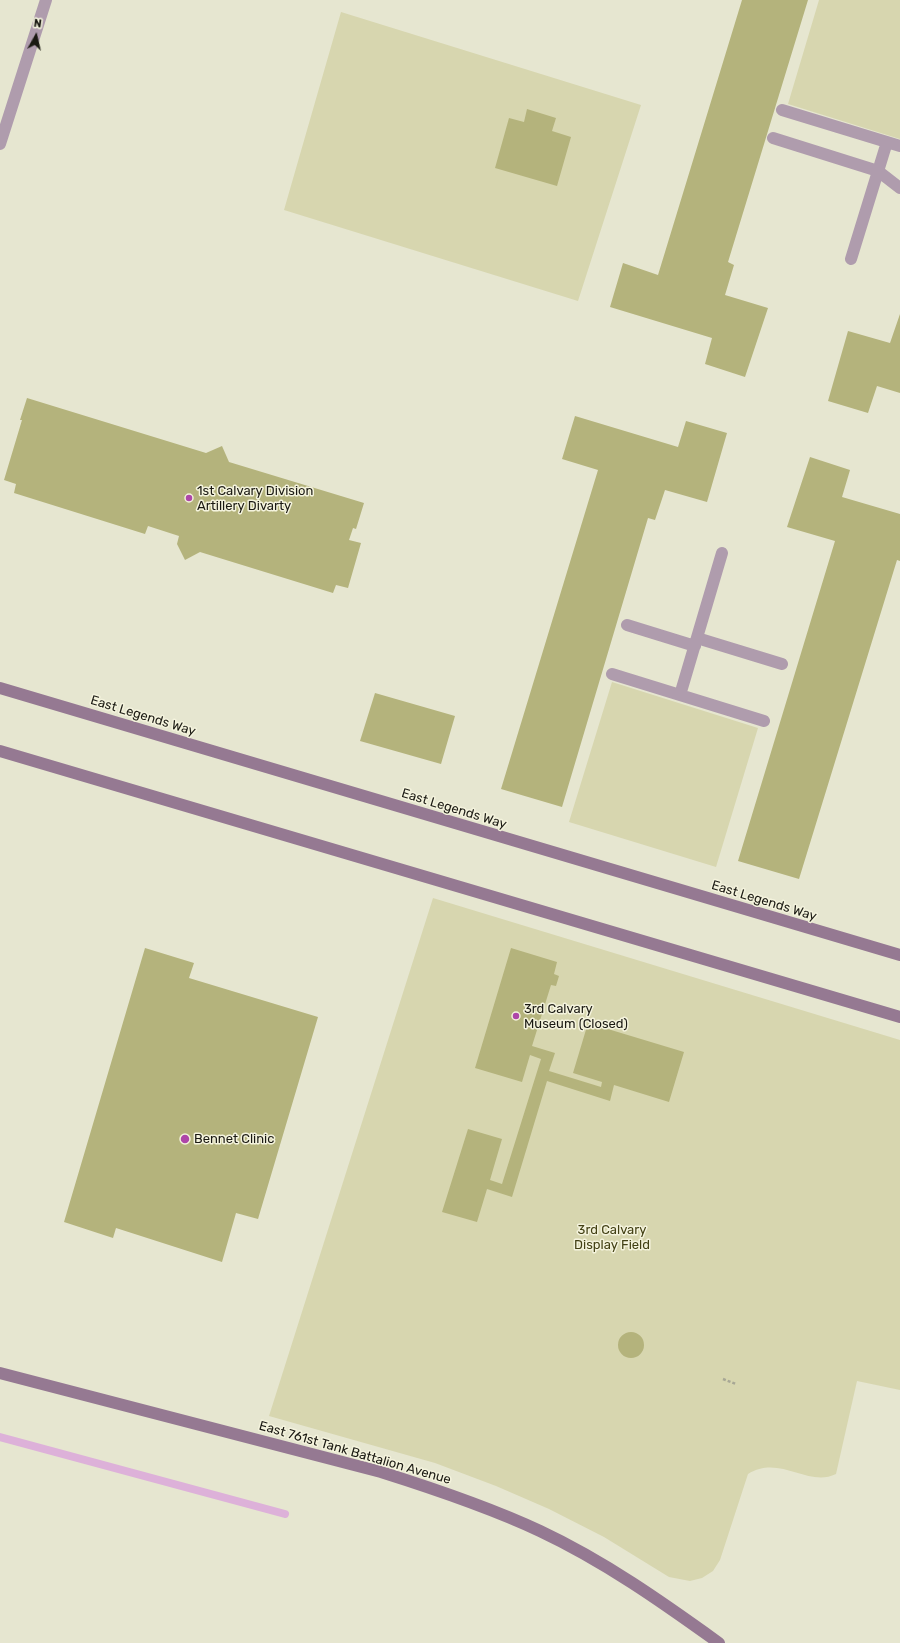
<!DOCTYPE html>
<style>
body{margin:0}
#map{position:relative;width:900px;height:1643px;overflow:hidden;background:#e6e6d0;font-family:Rubik,sans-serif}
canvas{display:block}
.north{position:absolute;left:16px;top:16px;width:40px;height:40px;-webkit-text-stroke:3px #f4f3dd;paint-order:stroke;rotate:8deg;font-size:11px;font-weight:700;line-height:16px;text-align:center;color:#1a1912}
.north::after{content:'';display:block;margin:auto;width:14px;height:18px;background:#1a1912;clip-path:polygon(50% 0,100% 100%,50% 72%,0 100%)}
</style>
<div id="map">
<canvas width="900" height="1643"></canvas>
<div class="north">N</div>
</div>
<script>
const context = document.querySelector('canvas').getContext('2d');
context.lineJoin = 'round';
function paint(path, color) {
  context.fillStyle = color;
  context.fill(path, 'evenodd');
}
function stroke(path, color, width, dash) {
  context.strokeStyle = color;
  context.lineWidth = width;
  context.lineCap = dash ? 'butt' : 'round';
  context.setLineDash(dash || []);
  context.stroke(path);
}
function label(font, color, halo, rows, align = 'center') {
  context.font = font + ' Rubik,sans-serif';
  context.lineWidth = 3;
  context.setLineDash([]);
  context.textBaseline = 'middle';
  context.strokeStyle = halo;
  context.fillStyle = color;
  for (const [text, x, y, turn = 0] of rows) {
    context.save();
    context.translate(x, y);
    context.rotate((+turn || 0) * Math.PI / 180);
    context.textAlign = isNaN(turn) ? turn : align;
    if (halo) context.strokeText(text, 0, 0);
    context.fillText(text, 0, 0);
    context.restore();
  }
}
paint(new Path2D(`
 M 819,0 L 900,0 L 900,139 L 788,104 Z
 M 341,12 L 641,105 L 578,301 L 284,210 Z
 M 612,682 L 758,728 L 716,867 L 569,822 Z
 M 433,898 L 900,1040 L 900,1390 L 857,1381 L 836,1474 C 808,1488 780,1454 748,1474 L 720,1560 L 713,1571 L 702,1578 L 690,1581 L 669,1577 L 604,1537 L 549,1509 L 496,1486 L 435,1463 L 269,1416 Z`), '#d7d6af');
stroke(new Path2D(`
 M 0,1437 L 285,1514`), '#ddb1d9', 8);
paint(new Path2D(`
 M 742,0 L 808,0 L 728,262 L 734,265 L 725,295 L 768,308 L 745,377 L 705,364 L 712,338 L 610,307 L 623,263 L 658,275 Z
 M 527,109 L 556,118 L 552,131 L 571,137 L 557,186 L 495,168 L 509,118 L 524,122 Z
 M 900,314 L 900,393 L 877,386 L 868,413 L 828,401 L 848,331 L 890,343 Z
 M 27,398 L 206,453 L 222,446 L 229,462 L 364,503 L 356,529 L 353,528 L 349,540 L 361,543 L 348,588 L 336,585 L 333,593 L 200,552 L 185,560 L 177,544 L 179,536 L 148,526 L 145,534 L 14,493 L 16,484 L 4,480 L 22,420 L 20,420 Z
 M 575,416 L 678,447 L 686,421 L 727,433 L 707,502 L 665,490 L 655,520 L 648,518 L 562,807 L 501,789 L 598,470 L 562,459 Z
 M 810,457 L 850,470 L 842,497 L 900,514 L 900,561 L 897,560 L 799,879 L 738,861 L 835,541 L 787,527 Z
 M 375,693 L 455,716 L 441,764 L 360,741 Z
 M 145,948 L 194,963 L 189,978 L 318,1017 L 258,1219 L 236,1213 L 222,1262 L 116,1228 L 113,1238 L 64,1222 Z
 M 511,948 L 557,962 L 554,974 L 559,976 L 556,986 L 551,985 L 532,1046 L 555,1053 L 549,1071 L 601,1087 L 602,1082 L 573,1073 L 588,1023 L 684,1052 L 669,1102 L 614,1085 L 610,1101 L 547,1081 L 512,1197 L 487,1189 L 477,1222 L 442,1212 L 468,1129 L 502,1139 L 490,1180 L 502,1184 L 541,1059 L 530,1055 L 522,1082 L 475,1068 Z
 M618 1345a13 13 0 1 1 26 0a13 13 0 1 1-26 0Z`), '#b4b37c');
stroke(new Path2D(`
 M 723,1379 L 736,1384`), '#a7a795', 2.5, [3, 2]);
stroke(new Path2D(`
 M 782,110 L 900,146
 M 773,138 L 878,171 L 900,188
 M 0,144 L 46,0
 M 851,259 L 887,142
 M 627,625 L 695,646
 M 697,638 L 782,664
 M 612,674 L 764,721
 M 680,695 L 722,553`), '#af9cad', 12);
stroke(new Path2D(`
 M 0,688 L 900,955
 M 0,751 L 900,1017
 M 0,1373 L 381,1472 C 435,1489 489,1507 540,1531 C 604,1561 662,1602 719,1643`), '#957992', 12);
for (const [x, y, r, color] of [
 [189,498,4,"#ae46a9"],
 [516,1016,4,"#ae46a9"],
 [185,1139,5,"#ae46a9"]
]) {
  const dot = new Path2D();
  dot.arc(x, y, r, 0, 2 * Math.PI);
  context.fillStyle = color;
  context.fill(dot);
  stroke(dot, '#f4f3dd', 1.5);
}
label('13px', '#1a1912', '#f4f3dd', [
 ["1st Calvary Division",197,491],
 ["Artillery Divarty",197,506],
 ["3rd Calvary",524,1009],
 ["Museum (Closed)",524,1024],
 ["Bennet Clinic",194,1139]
], 'left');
label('13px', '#1a1912', '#f4f3dd', [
 ["East Legends Way",143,716,17],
 ["East Legends Way",454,809,17],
 ["East Legends Way",764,901,17],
 ["East 761st Tank Battalion Avenue",355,1453,16]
]);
label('13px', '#424014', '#f4f3dd', [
 ["3rd Calvary",612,1230],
 ["Display Field",612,1245]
]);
</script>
